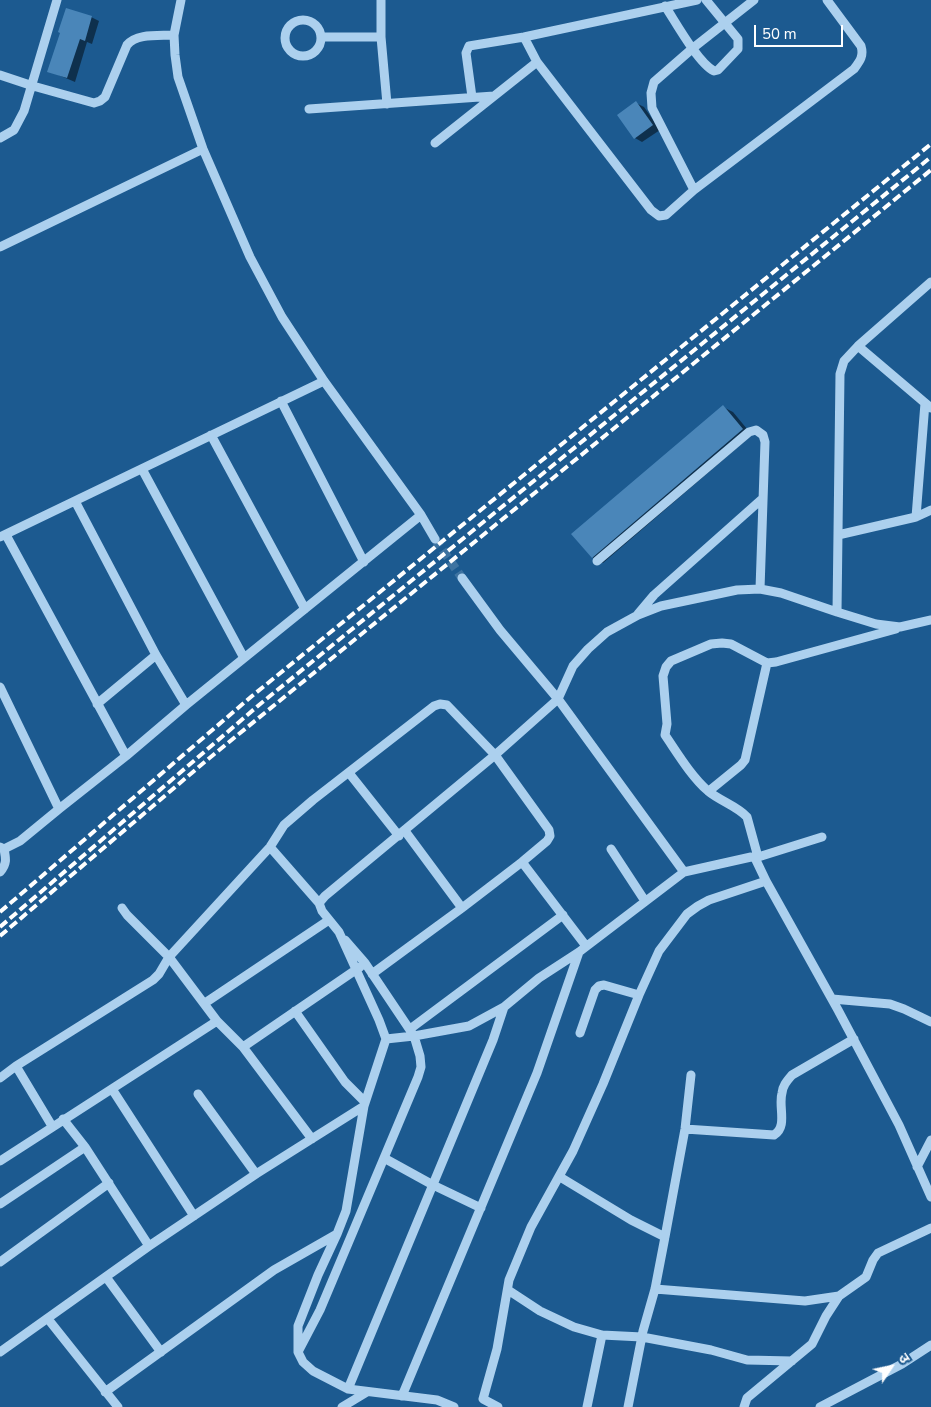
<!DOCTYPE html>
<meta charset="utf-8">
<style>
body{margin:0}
#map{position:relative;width:931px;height:1407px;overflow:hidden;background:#1c5a90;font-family:"Nunito Sans","Noto Sans Devanagari",sans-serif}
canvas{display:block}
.north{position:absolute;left:866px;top:1342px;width:50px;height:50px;-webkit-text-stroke:4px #1c5a90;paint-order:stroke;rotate:56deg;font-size:14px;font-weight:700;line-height:20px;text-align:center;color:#fff}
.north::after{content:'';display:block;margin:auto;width:18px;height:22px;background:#fff;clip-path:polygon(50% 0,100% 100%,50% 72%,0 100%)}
.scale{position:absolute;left:754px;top:25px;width:89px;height:22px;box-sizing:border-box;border:2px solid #fff;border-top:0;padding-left:6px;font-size:15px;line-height:18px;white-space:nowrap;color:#fff;-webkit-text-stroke:4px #1c5a90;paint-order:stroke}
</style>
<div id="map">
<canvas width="931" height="1407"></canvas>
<div class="north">उ</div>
<div class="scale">50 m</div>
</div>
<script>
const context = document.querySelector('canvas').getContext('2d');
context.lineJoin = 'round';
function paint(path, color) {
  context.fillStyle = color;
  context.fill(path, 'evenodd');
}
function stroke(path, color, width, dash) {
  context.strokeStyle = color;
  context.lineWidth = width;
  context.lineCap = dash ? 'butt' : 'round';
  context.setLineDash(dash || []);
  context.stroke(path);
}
paint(new Path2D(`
 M 91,17 L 99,21 L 92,44 L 87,42 L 75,82 L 49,71 Z
 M 636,103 L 644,107 L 660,130 L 642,142 L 635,138 Z
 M 723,407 L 733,412 L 752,435 L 603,563 L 592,557 Z`), '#0007');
paint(new Path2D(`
 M 66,8 L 92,16 L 85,41 L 80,39 L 67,78 L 47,72 L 60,33 L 58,32 Z
 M 636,101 L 653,125 L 634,139 L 617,115 Z
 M 723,405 L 743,429 L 592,558 L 571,534 Z`), '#4a86b9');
stroke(new Path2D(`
 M 435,539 L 462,578`), '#3e73a1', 9, [9, 4.5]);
stroke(new Path2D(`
 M 181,0 L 174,35 L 175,55 L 178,77 L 203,149 L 250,257 L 282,317 L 324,381 L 421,515 L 435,539
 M 381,0 L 381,37 L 387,104
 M 665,6 C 675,21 698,63 714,71 L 718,70 L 738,49 L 738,39 L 706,0
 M285 38a18 18 0 1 1 36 0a18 18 0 1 1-36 0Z
 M 321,37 L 381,37
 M 524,37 L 537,62 L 651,210 L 659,216 L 666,215 L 694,190 L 854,69 C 860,61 864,56 861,46 L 827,0
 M 0,75 L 33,86 L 94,103 L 100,101 L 105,97 L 127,45 C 137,33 159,36 174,35
 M 472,97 L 466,53 L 469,46 L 524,37 L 697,0
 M 309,109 L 494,96
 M 0,138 L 14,130 L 24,111 L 57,0
 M 435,143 L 537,62
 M 694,190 L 652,108 L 651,93 L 654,82 L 693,48 L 754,0
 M 0,247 L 203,149
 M 858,346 L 931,408
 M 281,401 L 364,562
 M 211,435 L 305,609
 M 142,469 L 244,658
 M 75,501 L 156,655 L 186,705
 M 916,517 L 925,403
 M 6,535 L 126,756
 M 838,535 L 916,517 L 931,510
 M 0,537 L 324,381
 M 597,561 L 749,432 L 756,430 L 763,435 L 765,442 L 760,589
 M 462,578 L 500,630 L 558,699 L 684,872 L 751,857 L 755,858 L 766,881 L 838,1010 L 899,1125 L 931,1197
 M 837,612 L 840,374 L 844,361 L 858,346 L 931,282
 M 638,614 L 654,595 L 762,499
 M 0,687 L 59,809 L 20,841 L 4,849 L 0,847
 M 97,704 L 156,655
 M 349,773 L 399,836
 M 709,791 L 741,765 L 745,760 L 767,663
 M 59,809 L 126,756 L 186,705 L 421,515
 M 405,831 L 462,908
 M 270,847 L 319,903
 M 611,849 L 645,901
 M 758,857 L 747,817 C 737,806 720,801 708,791 C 691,776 678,754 665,735 L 667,724 L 663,676 L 666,667 L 671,661 L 711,644 L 722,643 L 731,644 L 767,663 L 776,662 L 896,629
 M 755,858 L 822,837
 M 522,862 L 586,946
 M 0,872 C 7,864 6,859 4,849
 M 122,908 L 127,915 L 169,957 L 217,1021 L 243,1047 L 312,1139
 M 345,940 L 365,963 L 414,1036 L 420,1056 L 421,1067 L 418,1077 L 384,1158 L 433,1185 L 481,1208
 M 832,999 L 890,1004 L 904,1009 L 931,1022
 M 205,1003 L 329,920
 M 295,1011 L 345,1082 L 365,1102
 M 410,1029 L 563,915
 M 580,1033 L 595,990 L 599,986 L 604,985 L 639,995
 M 386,1039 L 414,1036 L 469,1026 L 504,1007 L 539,978 L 579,952 L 684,872
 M 243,1047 L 360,967
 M 16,1066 L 52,1126
 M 0,1078 L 16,1066 L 153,980 L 159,974 L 169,957 L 270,847 L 284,825 L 313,800 L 434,706 L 440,704 L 447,705 L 495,755 L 549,830 L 550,836 L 547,841 L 522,862 L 462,908 L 372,974
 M 112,1089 L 194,1216
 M 198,1094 L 256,1174
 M 364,1106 L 346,1211 L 337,1234 L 318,1275 L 298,1326 L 298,1352 L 303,1362 L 313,1371 L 348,1389 L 437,1400 L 454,1407
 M 63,1119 L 85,1147
 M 685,1129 L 774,1135 C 788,1127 778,1106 782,1093 C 783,1085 787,1081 792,1075 L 854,1039
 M 0,1161 L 217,1021
 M 917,1167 L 931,1140
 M 560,1177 L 631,1220 L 665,1237
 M 0,1204 L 85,1147 L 149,1246
 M 0,1262 L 109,1183
 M 106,1277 L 161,1352
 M 655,1289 L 805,1301 L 839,1296
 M 508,1290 L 540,1311 L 574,1327 L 602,1335 L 642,1337 L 711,1350 L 747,1360 L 792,1361
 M 48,1319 L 118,1407
 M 0,1352 L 149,1246 L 256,1174 L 364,1106 L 386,1039 L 379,1020 L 339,932 L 322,911 L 319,903 L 325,896 L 495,755 L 558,699 L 573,666 L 588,649 L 607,632 L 638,615 L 661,606 L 737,590 L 760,589 L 781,593 L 837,612 L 876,624 L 900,627 L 931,620
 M 298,1352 L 320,1310 L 384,1158
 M 348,1389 L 493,1040 L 504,1007
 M 105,1392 L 274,1270 L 337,1234
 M 402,1396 L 537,1073 L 579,952
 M 342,1407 L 367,1392
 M 498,1407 L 483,1399 L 497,1349 L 509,1280 L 531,1227 L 573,1151 L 603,1084 L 639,995 L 659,951 L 687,914 L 698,906 L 709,900 L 766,881
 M 587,1407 L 602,1335
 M 628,1407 L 643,1331 L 655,1289 L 665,1237 L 685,1129 L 691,1075
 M 744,1407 L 747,1398 L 812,1344 L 826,1316 L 839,1296 L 866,1277 L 873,1260 L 878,1253 L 931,1228
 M 820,1407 L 902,1364 L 931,1345`), '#acd0ee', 9);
stroke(new Path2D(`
 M 0,912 L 252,696 L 931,144
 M 0,927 L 259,705 L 931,157
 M 0,936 L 207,760 L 931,170`), '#fff', 4, [9, 4]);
</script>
